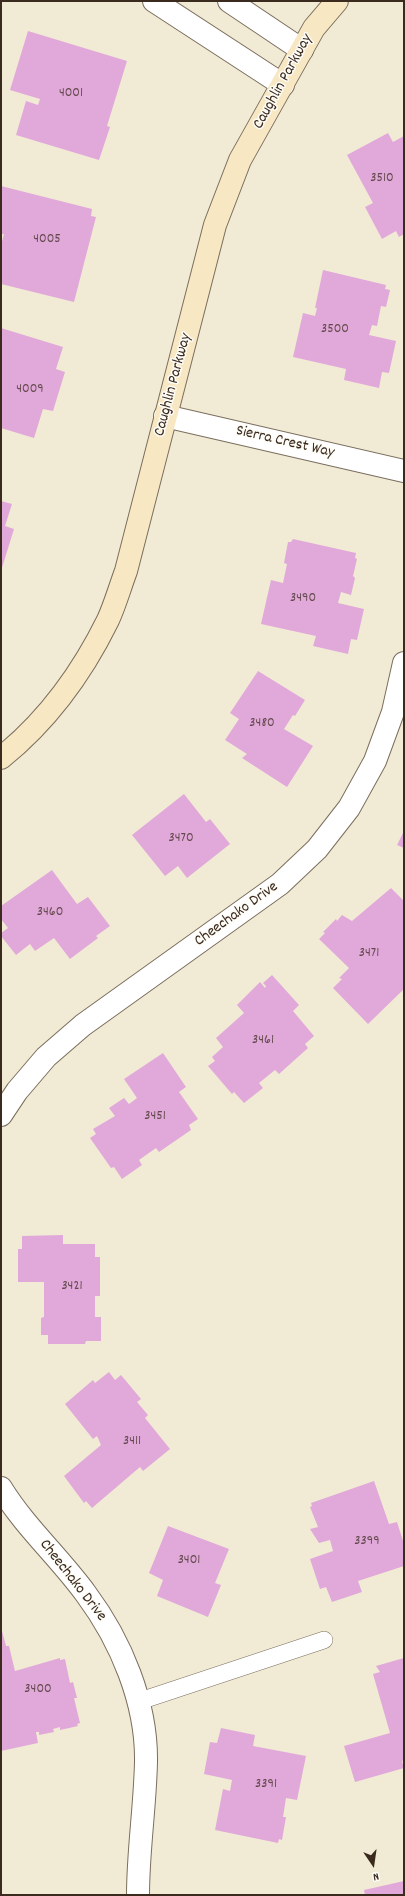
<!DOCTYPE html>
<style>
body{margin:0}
#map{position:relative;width:405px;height:1896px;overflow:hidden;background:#f1ebd5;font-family:Dekko,sans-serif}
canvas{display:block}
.frame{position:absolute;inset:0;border:2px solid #3b2a1e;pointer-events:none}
.north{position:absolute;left:353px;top:1844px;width:40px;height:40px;-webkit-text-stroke:3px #fdfcf7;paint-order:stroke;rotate:167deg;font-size:11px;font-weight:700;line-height:16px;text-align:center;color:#3b2a1e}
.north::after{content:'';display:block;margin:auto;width:14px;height:18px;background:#3b2a1e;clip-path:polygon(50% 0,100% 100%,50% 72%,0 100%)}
</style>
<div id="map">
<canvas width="405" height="1896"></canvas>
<div class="frame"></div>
<div class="north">N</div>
</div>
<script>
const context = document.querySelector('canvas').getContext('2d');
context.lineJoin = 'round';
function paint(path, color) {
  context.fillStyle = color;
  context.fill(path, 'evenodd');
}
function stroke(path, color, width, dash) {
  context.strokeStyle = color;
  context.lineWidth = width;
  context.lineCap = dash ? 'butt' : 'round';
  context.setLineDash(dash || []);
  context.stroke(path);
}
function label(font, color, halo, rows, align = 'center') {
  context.font = font + ' Dekko,sans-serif';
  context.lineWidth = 3;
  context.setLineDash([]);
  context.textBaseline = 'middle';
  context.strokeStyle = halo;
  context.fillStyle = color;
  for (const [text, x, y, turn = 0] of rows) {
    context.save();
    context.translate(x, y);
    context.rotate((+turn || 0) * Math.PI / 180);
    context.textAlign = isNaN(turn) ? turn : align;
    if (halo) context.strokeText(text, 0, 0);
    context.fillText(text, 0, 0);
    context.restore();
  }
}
paint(new Path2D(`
 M 28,31 L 127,61 L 107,126 L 110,127 L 99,160 L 16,135 L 26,101 L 38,105 L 40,99 L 10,90 Z
 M 388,133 L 393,142 L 404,136 L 404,234 L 399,237 L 396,231 L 382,239 L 365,207 L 373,203 L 347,155 Z
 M 1,186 L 92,209 L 91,216 L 96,217 L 74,302 L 1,284 L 1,245 L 4,234 L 1,234 Z
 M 323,270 L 386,285 L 385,289 L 390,290 L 386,307 L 381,306 L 377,326 L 372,325 L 369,335 L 396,341 L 389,373 L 382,372 L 379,388 L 344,380 L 346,369 L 293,357 L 303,313 L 315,316 L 317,308 L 315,308 Z
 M 1,328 L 63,347 L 56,369 L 65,372 L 53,411 L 43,409 L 34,438 L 1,428 Z
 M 1,501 L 12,504 L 5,526 L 14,529 L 1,571 Z
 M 293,539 L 356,553 L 355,558 L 357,559 L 353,576 L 355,578 L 351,595 L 341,592 L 338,603 L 364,609 L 357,640 L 351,639 L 348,654 L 313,646 L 316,636 L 261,624 L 271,580 L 283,583 L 287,564 L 284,563 L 288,542 L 291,542 Z
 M 258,671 L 305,700 L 295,716 L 293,715 L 284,729 L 313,746 L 287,787 L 242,758 L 247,754 L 225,740 L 239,719 L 230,713 Z
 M 184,794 L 206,822 L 210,819 L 230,844 L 187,878 L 178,866 L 165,876 L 132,835 Z
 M 404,831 L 404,848 L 397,845 Z
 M 52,870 L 77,904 L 88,897 L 110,926 L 96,936 L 98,938 L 70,959 L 54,938 L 35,951 L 30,944 L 16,955 L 1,936 L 1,933 L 8,928 L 1,919 L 1,906 Z
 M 391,888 L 404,901 L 404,989 L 368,1024 L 333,988 L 342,979 L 339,978 L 349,968 L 319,939 L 325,933 L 323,932 L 336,919 L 337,921 L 342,915 L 352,921 Z
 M 272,975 L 299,1005 L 293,1011 L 314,1036 L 305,1044 L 308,1048 L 279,1074 L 275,1070 L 259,1083 L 263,1088 L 244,1103 L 234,1092 L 232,1094 L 208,1066 L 215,1061 L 212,1057 L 223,1047 L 216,1038 L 244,1013 L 237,1005 L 260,982 L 265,988 L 266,986 L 263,983 Z
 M 163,1053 L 186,1087 L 179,1092 L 198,1119 L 189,1125 L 191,1130 L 159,1152 L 156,1148 L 139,1160 L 142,1165 L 122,1179 L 114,1167 L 111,1168 L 90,1138 L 96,1134 L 93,1129 L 115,1116 L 109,1108 L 124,1098 L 129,1104 L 137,1098 L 124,1079 Z
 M 63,1235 L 63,1244 L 95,1244 L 95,1257 L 100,1257 L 100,1296 L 95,1296 L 95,1317 L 101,1317 L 101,1341 L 86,1341 L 85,1344 L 48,1344 L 48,1335 L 41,1335 L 41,1318 L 44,1317 L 44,1282 L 18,1282 L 18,1249 L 22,1249 L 22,1236 Z
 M 109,1372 L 115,1380 L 121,1375 L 141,1399 L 137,1402 L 148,1415 L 145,1418 L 170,1449 L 143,1471 L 140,1467 L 92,1508 L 86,1501 L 84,1503 L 64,1476 L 101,1445 L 97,1436 L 93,1439 L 65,1404 L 93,1380 L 95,1383 Z
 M 374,1481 L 389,1524 L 397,1522 L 404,1544 L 404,1566 L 358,1581 L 362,1592 L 332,1602 L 326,1587 L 320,1589 L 310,1559 L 333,1551 L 330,1540 L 319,1543 L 310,1529 L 318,1527 L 310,1507 L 312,1506 L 311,1503 Z
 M 168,1526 L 229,1549 L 215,1583 L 221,1585 L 208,1617 L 157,1596 L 163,1580 L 149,1573 Z
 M 1,1631 L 2,1631 L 6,1646 L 9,1646 L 15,1671 L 60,1658 L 60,1660 L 65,1659 L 70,1683 L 73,1682 L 77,1698 L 74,1698 L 80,1723 L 77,1724 L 78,1726 L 60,1730 L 60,1727 L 53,1729 L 54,1732 L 39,1735 L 39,1732 L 36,1732 L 38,1743 L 1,1751 Z
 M 404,1658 L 404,1760 L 402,1761 L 404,1768 L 355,1782 L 344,1746 L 390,1733 L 373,1674 L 380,1672 L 376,1666 Z
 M 221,1728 L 255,1735 L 253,1746 L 306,1756 L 297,1800 L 286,1798 L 283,1817 L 286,1817 L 282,1840 L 279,1839 L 278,1843 L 215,1830 L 223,1789 L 230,1791 L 232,1780 L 204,1774 L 210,1742 L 217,1743 Z
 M 404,1881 L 404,1895 L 365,1895 L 364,1890 Z`), '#e1a8da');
const lane = new Path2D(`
 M 137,1702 L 324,1640`);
const street = new Path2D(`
 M 154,1 L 283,85
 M 229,1 L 302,50
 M 165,416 L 404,471
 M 1,1115 L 17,1091 L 46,1057 L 83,1025 L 280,884 L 317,849 L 349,808 L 375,761 L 393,712 L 404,663
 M 1,1488 C 25,1527 59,1557 86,1594 C 121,1641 147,1703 146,1762 C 145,1807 138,1851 138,1895`);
const secondary = new Path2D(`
 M 1,758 C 47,721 82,673 108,620 C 115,605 120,587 126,571 L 215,225 L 240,160 L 314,28 L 337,1`);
stroke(lane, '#7b6e5e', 18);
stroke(street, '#7b6e5e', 24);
stroke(secondary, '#7b6e5e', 24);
stroke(lane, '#fff', 17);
stroke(street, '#fff', 22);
stroke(secondary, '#f7e8c3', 22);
label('14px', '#644a4d', null, [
 ["4001",71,94],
 ["3510",382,179],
 ["4005",47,240],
 ["3500",335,330],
 ["4009",30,390],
 ["3490",303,599],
 ["3480",262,724],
 ["3470",181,839],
 ["3460",50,913],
 ["3471",369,954],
 ["3461",263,1041],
 ["3451",155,1117],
 ["3421",72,1287],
 ["3411",132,1442],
 ["3399",367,1542],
 ["3401",189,1561],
 ["3400",38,1690],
 ["3391",266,1785]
]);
label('16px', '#3b2a1e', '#fdfcf7', [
 ["Caughlin Parkway",284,82,-61],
 ["Caughlin Parkway",174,385,-75],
 ["Sierra Crest Way",285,443,13],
 ["Cheechako Drive",237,915,-36],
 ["Cheechako Drive",72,1581,52]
]);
</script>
